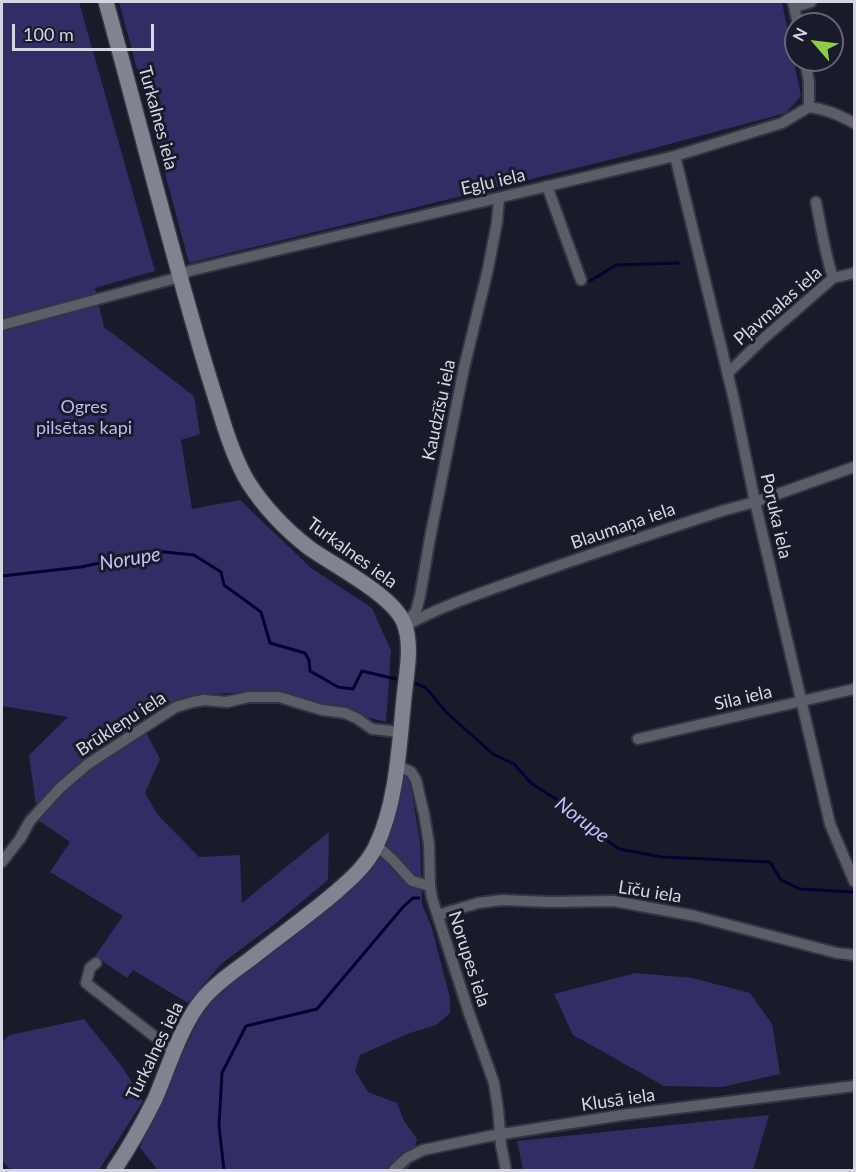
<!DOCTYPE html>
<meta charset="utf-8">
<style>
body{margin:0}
#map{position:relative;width:856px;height:1172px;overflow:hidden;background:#191a2a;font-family:Lato,sans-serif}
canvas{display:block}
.frame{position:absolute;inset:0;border:3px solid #d5d6e1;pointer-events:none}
.north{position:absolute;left:784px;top:12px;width:60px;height:60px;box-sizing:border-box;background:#191a2a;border:2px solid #646573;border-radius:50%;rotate:298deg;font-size:16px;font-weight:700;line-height:24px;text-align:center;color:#d5d6e1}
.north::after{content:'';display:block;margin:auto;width:21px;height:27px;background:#8cce45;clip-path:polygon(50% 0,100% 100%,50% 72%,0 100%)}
.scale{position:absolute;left:12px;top:24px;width:142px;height:27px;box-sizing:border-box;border:3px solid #d5d6e1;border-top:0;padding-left:8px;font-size:18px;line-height:21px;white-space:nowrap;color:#d5d6e1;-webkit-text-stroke:4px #191a2a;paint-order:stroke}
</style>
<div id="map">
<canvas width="856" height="1172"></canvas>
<div class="frame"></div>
<div class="north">N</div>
<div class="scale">100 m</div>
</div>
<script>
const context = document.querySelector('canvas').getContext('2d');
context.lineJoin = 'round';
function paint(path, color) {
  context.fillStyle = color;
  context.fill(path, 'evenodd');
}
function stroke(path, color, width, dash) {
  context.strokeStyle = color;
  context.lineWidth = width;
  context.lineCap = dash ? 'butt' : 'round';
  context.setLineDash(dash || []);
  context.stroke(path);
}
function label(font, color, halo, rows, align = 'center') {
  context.font = font + ' Lato,sans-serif';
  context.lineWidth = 6;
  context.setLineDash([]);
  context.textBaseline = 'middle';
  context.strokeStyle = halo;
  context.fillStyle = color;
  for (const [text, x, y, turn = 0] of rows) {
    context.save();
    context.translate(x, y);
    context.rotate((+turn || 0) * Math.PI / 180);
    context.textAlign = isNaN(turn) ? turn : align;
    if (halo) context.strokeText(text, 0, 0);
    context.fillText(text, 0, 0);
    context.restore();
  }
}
paint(new Path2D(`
 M 2,2 L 79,2 L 155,271 L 95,288 L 104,327 L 194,396 L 200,434 L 181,440 L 192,509 L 240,500 L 311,568 L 372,608 L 391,651 L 386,722 L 269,691 L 192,695 L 168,711 L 136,713 L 160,759 L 145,793 L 158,815 L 199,857 L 240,855 L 242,903 L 329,832 L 328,880 L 276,923 L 221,964 L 188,1003 L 133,970 L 127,978 L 95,956 L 123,916 L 50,872 L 70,842 L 38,820 L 29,755 L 68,717 L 2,706 Z
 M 119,2 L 782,2 L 801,96 L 786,113 L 613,159 L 189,263 Z
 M 403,741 L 420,841 L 422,904 L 432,928 L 445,979 L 450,998 L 450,1013 L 436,1025 L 410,1033 L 360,1055 L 355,1071 L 368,1092 L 397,1103 L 404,1121 L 417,1139 L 411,1164 L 407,1170 L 158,1170 L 140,1148 L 152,1117 L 204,1009 L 233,975 L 366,868 Z
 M 636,973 L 692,978 L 750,993 L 772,1024 L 780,1074 L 722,1087 L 664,1086 L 573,1035 L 554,994 Z
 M 84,1019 L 123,1068 L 143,1101 L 99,1170 L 11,1170 L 2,1161 L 2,1042 L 10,1035 Z
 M 769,1115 L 753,1170 L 523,1170 L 517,1141 Z`), '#302e64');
stroke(new Path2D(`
 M 590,281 L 616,265 L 678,263
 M 2,576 L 81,567 L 155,551 L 194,555 L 221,572 L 224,585 L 261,612 L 270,643 L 305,653 L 309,660 L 310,671 L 338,687 L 353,689 L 362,671 L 396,679
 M 412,682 L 426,688 L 447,713 L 493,754 L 514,764 L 531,783 L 582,816 L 585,822 L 594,826 L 609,842 L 619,849 L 662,857 L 770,862 L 781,880 L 800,889 L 853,892
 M 224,1170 L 219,1126 L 222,1073 L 246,1026 L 317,1009 L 403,907 L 413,898 L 419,898`), '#09002f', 3);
const street = new Path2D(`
 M 793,2 L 798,24
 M 795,7 L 811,2
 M 805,60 L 809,82 L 809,107
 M 809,107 C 826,109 839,115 854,123
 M 675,156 L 734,400 L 755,502 L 830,824 L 854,881
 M 547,186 L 581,280
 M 816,202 C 821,228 825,253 833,278
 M 2,325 L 180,277 L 189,271 L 675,156 L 782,123 L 809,107
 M 728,373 L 763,339 L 833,278 L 854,273
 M 407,623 L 416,611 L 420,596 L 430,538 L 464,368 L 488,269 L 497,222 L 499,198
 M 405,626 C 441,606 481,593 520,579 C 588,555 657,532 725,510 L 755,502 L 854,467
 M 638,739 L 854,689
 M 396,767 L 403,768 L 411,772 L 416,780 L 424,814 L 429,844 L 430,886 L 432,898 L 469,1013 L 494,1083 L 498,1109 L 501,1145 L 506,1170
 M 376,845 L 393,860 L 412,881 L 430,886
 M 2,862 L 20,839 L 30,821 L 60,788 L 88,764 L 160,717 L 176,707 L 193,702 L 204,700 L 227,702 L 249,697 L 279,697 L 322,710 L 345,713 L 358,719 L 372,729 L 400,732
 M 438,915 L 478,903 L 502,900 L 550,902 L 614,901 L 695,916 L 837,953 L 854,955
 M 96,963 L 90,968 L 86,983 L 168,1047 L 175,1050
 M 394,1170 L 407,1158 L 423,1150 L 490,1136 L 622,1115 L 854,1086`);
const secondary = new Path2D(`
 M 106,2 C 136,110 163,219 194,326 C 202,355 211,384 220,412 C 227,436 235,460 248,482 C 264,507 285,529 308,547 C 334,566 393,595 404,623 C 413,646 406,674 404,698 C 399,746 397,802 376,846 C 367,865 351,879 336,892 C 308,916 278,937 249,960 C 233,972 215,984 202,1000 C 181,1025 168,1069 155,1099 C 143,1123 129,1148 114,1170`);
stroke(street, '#333444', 14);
stroke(secondary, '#333444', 18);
stroke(street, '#5c5d66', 10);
stroke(secondary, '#818391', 15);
label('18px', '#d5d6e1', '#191a2a', [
 ["Turkalnes iela",158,118,75],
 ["Egļu iela",493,182,-13],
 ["Pļavmalas iela",778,306,-41],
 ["Kaudzīšu iela",439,410,-78],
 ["Poruka iela",776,516,77],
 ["Blaumaņa iela",623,526,-19],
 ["Turkalnes iela",352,553,36],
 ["Sila iela",743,698,-13],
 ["Brūkleņu iela",121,724,-33],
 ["Līču iela",650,892,9],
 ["Norupes iela",469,959,72],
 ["Turkalnes iela",155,1051,-64],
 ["Klusā iela",618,1100,-8]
]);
label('18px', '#b8bbf1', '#191a2a', [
 ["Ogres",84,407],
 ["pilsētas kapi",84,428]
]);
label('italic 20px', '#bdc1f7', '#191a2a', [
 ["Norupe",130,559,-9],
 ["Norupe",582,820,37]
]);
</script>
